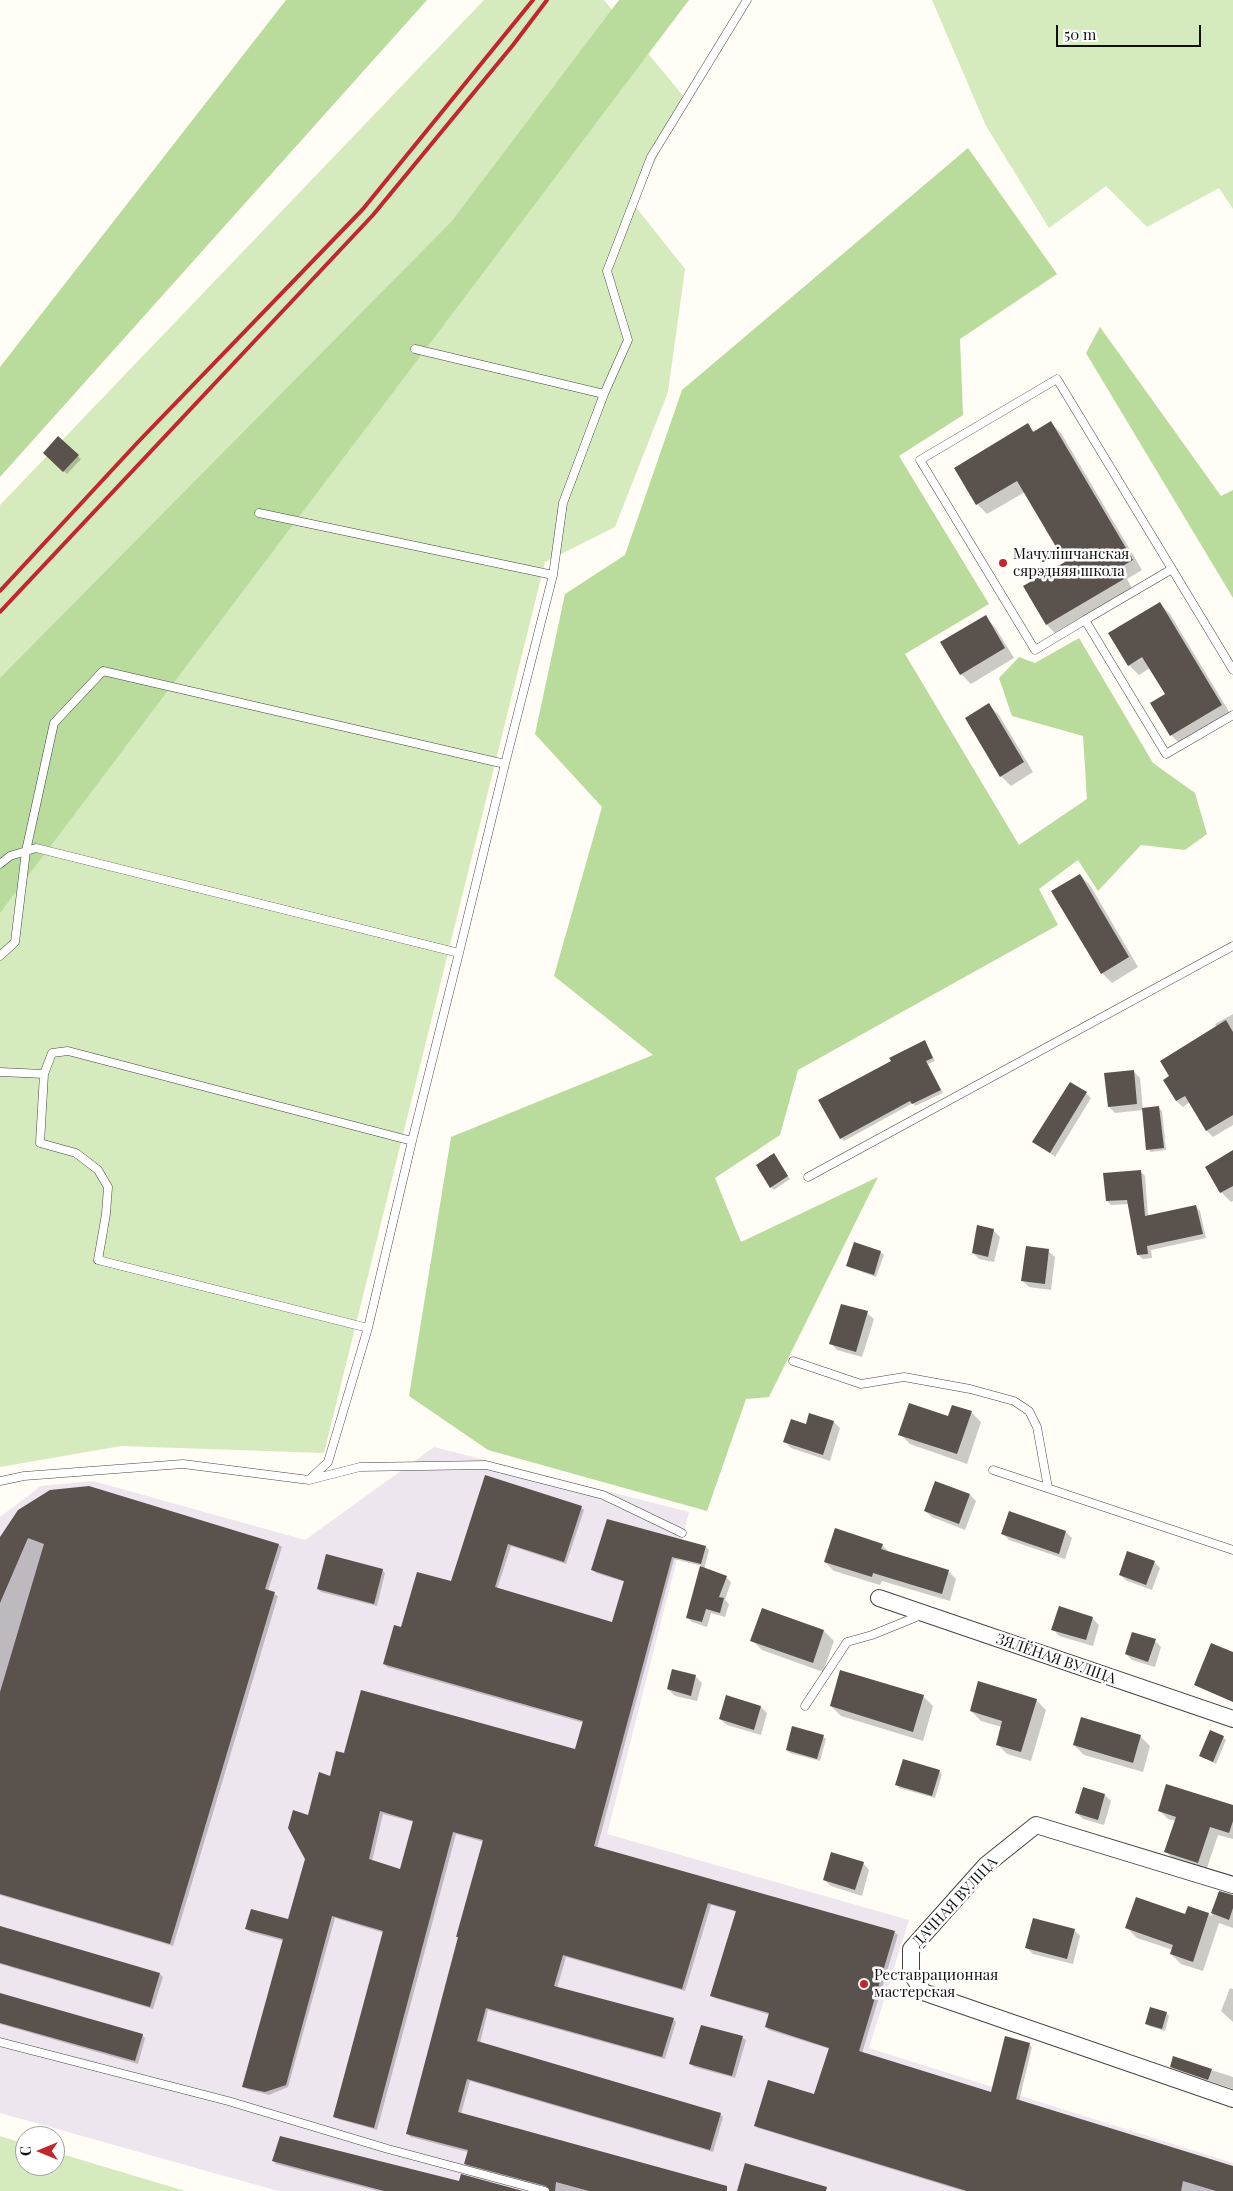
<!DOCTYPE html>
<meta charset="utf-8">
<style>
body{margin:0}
#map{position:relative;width:1233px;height:2191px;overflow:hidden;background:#fffdf5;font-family:"Playfair Display",serif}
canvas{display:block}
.north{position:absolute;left:15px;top:2126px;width:50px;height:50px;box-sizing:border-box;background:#fff;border:1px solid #a0a0a0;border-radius:50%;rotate:270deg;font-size:14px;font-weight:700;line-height:20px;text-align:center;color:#111}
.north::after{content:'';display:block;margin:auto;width:18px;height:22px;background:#c4262e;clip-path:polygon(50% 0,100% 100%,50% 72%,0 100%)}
.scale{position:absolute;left:1056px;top:25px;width:145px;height:22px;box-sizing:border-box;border:2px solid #111;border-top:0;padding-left:6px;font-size:15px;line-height:18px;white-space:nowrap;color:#111;-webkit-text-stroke:4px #fff;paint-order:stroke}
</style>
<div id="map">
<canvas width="1233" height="2191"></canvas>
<div class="north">С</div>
<div class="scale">50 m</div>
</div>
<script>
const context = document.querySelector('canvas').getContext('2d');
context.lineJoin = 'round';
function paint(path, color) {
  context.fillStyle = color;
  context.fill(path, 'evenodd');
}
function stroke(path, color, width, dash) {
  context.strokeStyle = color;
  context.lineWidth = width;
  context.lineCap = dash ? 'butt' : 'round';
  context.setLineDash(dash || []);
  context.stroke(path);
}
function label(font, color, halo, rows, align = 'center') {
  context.font = font + ' "Playfair Display",serif';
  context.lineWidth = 5;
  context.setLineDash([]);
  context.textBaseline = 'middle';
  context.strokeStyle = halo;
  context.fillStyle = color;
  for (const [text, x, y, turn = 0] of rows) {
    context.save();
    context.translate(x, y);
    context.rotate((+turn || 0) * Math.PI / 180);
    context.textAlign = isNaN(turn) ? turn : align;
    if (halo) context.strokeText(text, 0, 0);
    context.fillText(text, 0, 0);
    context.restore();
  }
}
paint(new Path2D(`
 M 434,1447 L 689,1512 L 607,1834 L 909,1920 L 869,2048 L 1233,2163 L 1233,2191 L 278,2191 L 0,2113 L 0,1517 L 41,1486 L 93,1481 L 305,1540 Z`), '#eee6ef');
paint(new Path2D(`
 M 484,0 L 604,0 L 684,97 L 635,206 L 685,269 L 668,392 L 615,527 L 545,562 L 324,1453 L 121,1446 L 0,1467 L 0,505 Z
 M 932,0 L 1233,0 L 1233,209 L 1219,188 L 1147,227 L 1106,186 L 1049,228 L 986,126 Z
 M 0,2136 L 25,2144 L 25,2166 L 55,2166 L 55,2152 L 185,2191 L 0,2191 Z`), '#d5ebbd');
paint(new Path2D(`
 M 286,0 L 427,0 L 0,477 L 0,367 Z
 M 619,0 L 689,0 L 0,913 L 0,678 L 452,221 Z
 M 968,148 L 1057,274 L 960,339 L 963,415 L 899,456 L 989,604 L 905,654 L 1019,845 L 1087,799 L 1083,736 L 1012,716 L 999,678 L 1019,657 L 1035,663 L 1079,638 L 1153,763 L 1195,793 L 1207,834 L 1185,850 L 1141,845 L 1098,891 L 1078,860 L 1039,889 L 1058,925 L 798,1070 L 780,1135 L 715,1178 L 741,1242 L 878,1177 L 769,1397 L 746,1399 L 707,1511 L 488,1450 L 409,1396 L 451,1137 L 653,1055 L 554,976 L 602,807 L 535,734 L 565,594 L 625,555 L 682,390 Z
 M 1100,327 L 1221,496 L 1233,490 L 1233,598 L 1086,353 Z`), '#b9dc9c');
paint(new Path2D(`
 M 1051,423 L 1061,433 L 1142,570 L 1127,579 L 1133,590 L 1057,635 L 1047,625 L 1066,562 L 1025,492 L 987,514 L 977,504 L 1028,425 L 1035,432 Z
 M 58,438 L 81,459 L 67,474 L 45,453 Z
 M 1160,604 L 1170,614 L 1231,715 L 1181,745 L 1171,735 L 1166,695 L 1150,668 L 1139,675 L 1129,665 Z
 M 985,617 L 995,627 L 1014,658 L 971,684 L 961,674 Z
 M 989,705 L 999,715 L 1033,772 L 1011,786 L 1001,776 Z
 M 1080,875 L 1090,885 L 1138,967 L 1112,983 L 1102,973 Z
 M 1233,1014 L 1233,1125 L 1213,1137 L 1207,1131 L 1190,1102 L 1183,1107 L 1176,1101 L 1171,1077 L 1217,1028 L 1215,1024 Z
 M 925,1042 L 935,1061 L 928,1064 L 943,1093 L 915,1106 L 913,1103 L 844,1141 L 841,1138 L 892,1061 Z
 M 1133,1071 L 1140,1078 L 1143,1110 L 1159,1108 L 1162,1111 L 1166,1150 L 1151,1152 L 1148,1149 L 1143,1110 L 1115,1113 L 1109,1107 Z
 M 1086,1093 L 1091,1098 L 1055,1157 L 1034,1141 Z
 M 1233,1152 L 1233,1201 L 1231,1202 L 1221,1192 Z
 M 774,1154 L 790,1179 L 774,1190 L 771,1187 Z
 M 1141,1172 L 1145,1176 L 1148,1216 L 1196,1207 L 1200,1211 L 1206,1238 L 1151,1250 L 1152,1258 L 1143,1259 L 1138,1255 L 1129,1204 L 1111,1205 L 1107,1201 Z
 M 993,1230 L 1000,1237 L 994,1262 L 979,1259 L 973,1253 Z
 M 1048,1251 L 1055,1257 L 1051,1290 L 1029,1287 L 1022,1280 Z
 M 881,1252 L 884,1255 L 876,1277 L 851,1268 L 848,1266 Z
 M 867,1313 L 874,1319 L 862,1357 L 837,1350 L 831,1343 Z
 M 971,1412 L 981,1422 L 967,1464 L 910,1444 L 900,1434 Z
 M 834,1422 L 840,1428 L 830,1461 L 791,1448 L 785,1442 L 806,1426 Z
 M 486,1477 L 581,1507 L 584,1510 L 566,1564 L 511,1546 L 497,1589 L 613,1623 L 625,1582 L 596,1573 L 593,1570 L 608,1520 L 706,1547 L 709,1550 L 704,1569 L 726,1577 L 731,1582 L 725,1600 L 729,1604 L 725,1617 L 711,1613 L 707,1627 L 692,1622 L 687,1617 L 702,1566 L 674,1559 L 597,1848 L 895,1933 L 898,1935 L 862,2053 L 992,2093 L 1029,2044 L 1032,2047 L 1019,2101 L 1233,2168 L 1233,2191 L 963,2191 L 758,2128 L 755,2126 L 815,2096 L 830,2049 L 769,2030 L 766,2027 L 770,2015 L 715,1998 L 712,1995 L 737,1912 L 711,1905 L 685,1991 L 566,1957 L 557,1988 L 673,2019 L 676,2022 L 665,2059 L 488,2010 L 480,2043 L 720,2114 L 723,2117 L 713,2152 L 470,2081 L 461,2114 L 706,2191 L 552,2191 L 551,2188 L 468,2166 L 465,2163 L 468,2152 L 411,2137 L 408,2134 L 459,1939 L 457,1936 L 484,1842 L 456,1834 L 377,2130 L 338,2119 L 335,2116 L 384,1933 L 335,1918 L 288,2087 L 269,2095 L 247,2089 L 244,2086 L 284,1941 L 250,1932 L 247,1929 L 289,1921 L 306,1859 L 309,1817 L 345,1754 L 576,1750 L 584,1723 L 387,1667 L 384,1664 L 452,1583 ZM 383,1814 L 414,1822 L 401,1871 L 372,1861 Z
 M 970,1495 L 976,1501 L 965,1530 L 932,1517 L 925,1511 Z
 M 19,1511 L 279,1545 L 282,1547 L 268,1591 L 278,1596 L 173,1946 L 0,1895 L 0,1539 Z
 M 1066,1532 L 1072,1538 L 1065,1559 L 1009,1540 L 1003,1534 Z
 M 882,1545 L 890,1553 L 948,1571 L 956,1579 L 950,1601 L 882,1581 L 880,1585 L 834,1571 L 825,1562 Z
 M 1154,1562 L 1160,1568 L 1152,1590 L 1127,1581 L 1120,1575 Z
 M 382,1570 L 385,1573 L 377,1606 L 321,1592 L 318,1589 Z
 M 1092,1618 L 1099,1625 L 1093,1646 L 1059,1636 L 1053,1629 Z
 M 824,1631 L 834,1641 L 823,1672 L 762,1650 L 752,1640 Z
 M 1155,1641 L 1161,1647 L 1155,1667 L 1132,1660 L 1126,1654 Z
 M 1233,1654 L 1233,1702 L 1195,1684 Z
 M 695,1676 L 702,1683 L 697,1701 L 675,1696 L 668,1689 Z
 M 923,1696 L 933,1706 L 923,1741 L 841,1716 L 831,1706 Z
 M 727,1697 L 761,1707 L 767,1713 L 761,1735 L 727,1725 L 720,1719 Z
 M 1036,1700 L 1046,1710 L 1031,1761 L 1007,1754 L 997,1744 L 1002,1727 L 981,1721 L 971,1711 Z
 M 1140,1736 L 1150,1746 L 1143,1772 L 1084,1755 L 1074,1745 Z
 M 823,1737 L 826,1739 L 820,1761 L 790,1753 L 787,1750 Z
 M 1223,1737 L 1226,1740 L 1216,1764 L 1201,1756 Z
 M 939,1771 L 942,1774 L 935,1798 L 899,1788 L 897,1785 Z
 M 1105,1795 L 1111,1801 L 1104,1825 L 1083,1819 L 1077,1813 Z
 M 1233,1806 L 1233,1839 L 1218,1835 L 1206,1871 L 1174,1860 L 1166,1852 L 1176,1821 L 1168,1819 L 1159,1810 Z
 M 863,1863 L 869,1870 L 862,1896 L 831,1886 L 824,1880 Z
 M 1220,1893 L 1233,1896 L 1233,1928 L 1219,1923 L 1203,1971 L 1181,1964 L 1171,1954 L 1173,1950 L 1137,1938 L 1127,1928 L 1186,1916 L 1209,1914 L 1211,1916 Z
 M 0,1927 L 160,1974 L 163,1977 L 153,2009 L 0,1964 Z
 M 1074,1930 L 1080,1936 L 1073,1964 L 1033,1954 L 1026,1947 Z
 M 1230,1988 L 1233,1989 L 1233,2022 L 1221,2011 Z
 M 0,1995 L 142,2035 L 145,2038 L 138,2064 L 0,2024 Z
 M 1166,2013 L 1169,2016 L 1165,2031 L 1149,2026 L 1146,2023 Z
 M 702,2027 L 743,2038 L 746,2040 L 735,2078 L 694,2067 L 691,2064 Z
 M 1174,2058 L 1233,2077 L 1233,2089 L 1174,2069 L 1171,2066 Z
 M 273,2161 L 460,2183 L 518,2191 L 378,2191 L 276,2164 Z`), '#0003');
paint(new Path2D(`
 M 1051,421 L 1133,560 L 1117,569 L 1124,579 L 1046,625 L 1023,586 L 1065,562 L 1017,481 L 976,505 L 954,468 L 1028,423 L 1033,432 Z
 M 58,436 L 79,455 L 63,472 L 43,453 Z
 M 1160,602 L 1222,705 L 1170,736 L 1150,703 L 1165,694 L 1142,657 L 1128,666 L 1108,633 Z
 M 986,615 L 1005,648 L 960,675 L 940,642 Z
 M 989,703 L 1024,762 L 1000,777 L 965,718 Z
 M 1080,874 L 1129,957 L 1101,974 L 1051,891 Z
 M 1226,1020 L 1233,1032 L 1233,1115 L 1206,1131 L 1185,1096 L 1176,1101 L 1163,1080 L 1169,1076 L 1160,1061 Z
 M 925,1040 L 933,1058 L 926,1061 L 941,1090 L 912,1104 L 910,1101 L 840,1139 L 818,1100 L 891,1061 L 889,1058 Z
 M 1134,1070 L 1137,1104 L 1108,1107 L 1104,1073 Z
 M 1070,1082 L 1087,1092 L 1050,1153 L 1032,1142 Z
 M 1159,1106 L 1164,1148 L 1146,1150 L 1142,1108 Z
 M 1233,1150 L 1233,1186 L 1220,1193 L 1205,1167 Z
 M 774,1153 L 788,1176 L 770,1188 L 756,1165 Z
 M 1141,1170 L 1145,1216 L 1196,1205 L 1203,1234 L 1147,1246 L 1148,1254 L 1137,1255 L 1127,1200 L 1106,1201 L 1103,1173 Z
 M 977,1225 L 994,1229 L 988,1257 L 972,1253 Z
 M 854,1242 L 881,1251 L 874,1275 L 846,1266 Z
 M 1026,1246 L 1049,1249 L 1045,1284 L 1021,1281 Z
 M 841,1304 L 868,1311 L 856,1352 L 829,1344 Z
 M 909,1403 L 948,1416 L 952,1405 L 972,1411 L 957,1454 L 898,1435 Z
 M 809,1413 L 834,1421 L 823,1455 L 783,1442 L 791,1419 L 806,1424 Z
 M 485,1475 L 582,1506 L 564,1562 L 508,1544 L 495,1587 L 612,1622 L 624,1581 L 591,1570 L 607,1519 L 706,1546 L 701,1564 L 672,1557 L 594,1846 L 895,1931 L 859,2051 L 991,2092 L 1005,2036 L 1030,2043 L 1016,2099 L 1233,2166 L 1233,2191 L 1216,2191 L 1183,2181 L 1181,2191 L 967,2191 L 754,2126 L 768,2080 L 814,2094 L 829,2048 L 765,2027 L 769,2013 L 710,1996 L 736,1911 L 708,1903 L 682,1989 L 563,1955 L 554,1986 L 674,2018 L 662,2057 L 486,2008 L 477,2041 L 721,2113 L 710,2150 L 467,2079 L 458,2112 L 727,2186 L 727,2191 L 589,2191 L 556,2182 L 555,2191 L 550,2191 L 546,2186 L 464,2164 L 468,2150 L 406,2134 L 458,1937 L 456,1937 L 483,1840 L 453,1832 L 374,2128 L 333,2117 L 383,1931 L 332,1916 L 286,2085 L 265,2092 L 242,2087 L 283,1939 L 245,1929 L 251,1909 L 288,1919 L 305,1859 L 288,1828 L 293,1810 L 308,1815 L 319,1772 L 330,1776 L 336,1751 L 344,1753 L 361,1690 L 575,1749 L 583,1721 L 383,1664 L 394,1625 L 401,1627 L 417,1572 L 451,1581 ZM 380,1811 L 413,1821 L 400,1869 L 369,1859 Z
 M 935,1481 L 970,1494 L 959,1524 L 924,1511 Z
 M 89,1486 L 279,1544 L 265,1589 L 275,1592 L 170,1944 L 0,1894 L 0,1692 L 44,1544 L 28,1538 L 0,1603 L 0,1537 L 18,1510 L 50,1490 Z
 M 1009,1511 L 1066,1531 L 1059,1554 L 1001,1534 Z
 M 835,1528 L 883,1544 L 881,1549 L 949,1570 L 942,1594 L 873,1573 L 872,1577 L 824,1562 Z
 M 1127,1551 L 1155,1561 L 1146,1585 L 1119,1575 Z
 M 326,1554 L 383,1569 L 374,1604 L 317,1589 Z
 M 700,1566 L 727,1576 L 719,1597 L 724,1598 L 720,1613 L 706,1609 L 702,1622 L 686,1618 Z
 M 1059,1606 L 1093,1617 L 1086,1640 L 1051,1630 Z
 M 762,1608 L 824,1630 L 813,1663 L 750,1641 Z
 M 1132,1632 L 1156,1639 L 1148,1662 L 1125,1654 Z
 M 1211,1643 L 1233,1652 L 1233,1702 L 1194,1685 Z
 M 672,1669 L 696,1675 L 691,1696 L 667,1689 Z
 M 840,1670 L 924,1695 L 913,1732 L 830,1706 Z
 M 978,1681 L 1037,1699 L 1021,1752 L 996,1745 L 1002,1721 L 970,1711 Z
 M 726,1695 L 761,1706 L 754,1730 L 719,1719 Z
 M 1081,1717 L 1141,1735 L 1133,1763 L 1073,1745 Z
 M 792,1726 L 824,1735 L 817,1759 L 786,1750 Z
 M 1210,1730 L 1224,1736 L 1213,1762 L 1199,1756 Z
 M 903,1759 L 940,1770 L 932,1796 L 895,1785 Z
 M 1166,1784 L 1233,1805 L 1233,1821 L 1229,1833 L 1210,1827 L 1198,1863 L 1164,1852 L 1176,1817 L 1158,1811 Z
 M 1083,1787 L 1105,1794 L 1098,1820 L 1075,1813 Z
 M 831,1852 L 864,1862 L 855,1890 L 823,1880 Z
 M 1219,1891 L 1233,1895 L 1233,1908 L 1229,1920 L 1211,1913 Z
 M 1136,1897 L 1185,1914 L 1188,1906 L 1209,1913 L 1193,1962 L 1170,1954 L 1173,1945 L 1125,1928 Z
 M 1033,1918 L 1075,1929 L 1067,1959 L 1025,1948 Z
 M 0,1926 L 160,1973 L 150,2007 L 0,1963 Z
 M 0,1993 L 143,2034 L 135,2061 L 0,2023 Z
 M 1150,2007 L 1167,2012 L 1162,2029 L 1145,2024 Z
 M 701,2025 L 743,2036 L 732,2076 L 689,2064 Z
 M 1173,2056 L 1212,2069 L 1208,2080 L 1170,2067 Z
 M 280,2136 L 459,2181 L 461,2174 L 523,2191 L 384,2191 L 272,2161 Z
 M 745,2163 L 827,2187 L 826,2191 L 737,2191 Z`), '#5a524d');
const service = new Path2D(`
 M 415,349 L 604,394 L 563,503 L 553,575
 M 604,394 L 628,340 L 607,271 L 651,157 L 747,0
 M 259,513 L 553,575 L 505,764
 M 1085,620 L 1172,569
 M 1233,670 L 1057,379 L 920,460 L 1035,650 L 1085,620 L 1166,754 L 1233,715
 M 0,864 L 10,856 L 36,848 L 459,953 L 412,1141
 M 0,956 L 15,942 L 26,851 L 54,723 L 103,671 L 505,764 L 459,953
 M 0,1072 L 44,1074
 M 808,1177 L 1233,946
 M 793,1361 L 861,1384 L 904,1377 L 970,1389 L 1014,1401 L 1029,1411 L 1037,1427 L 1048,1488
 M 993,1470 L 1233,1550
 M 309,1480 L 328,1462 L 368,1328 L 98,1260 L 106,1214 L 108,1187 L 98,1170 L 76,1153 L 40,1143 L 44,1074 L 52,1053 L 68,1051 L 412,1141 L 368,1328
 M 0,1481 L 24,1476 L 183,1464 L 309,1480 L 360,1467 L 486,1465 L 603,1495 L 682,1533
 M 805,1706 L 847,1642 L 872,1635 L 921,1615
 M 0,2042 L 228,2101 L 388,2149 L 545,2191`);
const minor = new Path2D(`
 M 879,1598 L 1233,1719
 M 1233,1885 L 1036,1825 L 986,1865 L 911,1949 L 911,1973 L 923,1992 L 1233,2099`);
stroke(service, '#444', 9);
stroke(minor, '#444', 18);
stroke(service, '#fff', 8);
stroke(minor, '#fff', 16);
stroke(new Path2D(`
 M 0,591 L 138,442 L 363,209 L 533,0
 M 0,612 L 373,215 L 513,45 L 547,0`), '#c4262e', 4);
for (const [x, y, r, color] of [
 [1003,563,5,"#c4262e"],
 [864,1984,5,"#c4262e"]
]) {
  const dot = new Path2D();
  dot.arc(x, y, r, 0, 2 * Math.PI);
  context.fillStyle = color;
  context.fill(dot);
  stroke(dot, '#fff', 2);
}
label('15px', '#111', '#fff', [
 ["Мачулішчанская",1013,554],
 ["сярэдняя школа",1013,571],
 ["Реставрационная",874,1975],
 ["мастерская",874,1992]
], 'left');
label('15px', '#111', '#fff', [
 ["ЗЯЛЁНАЯ ВУЛІЦА",1056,1659,19],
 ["ДАЧНАЯ ВУЛІЦА",955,1902,-47]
]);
</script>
